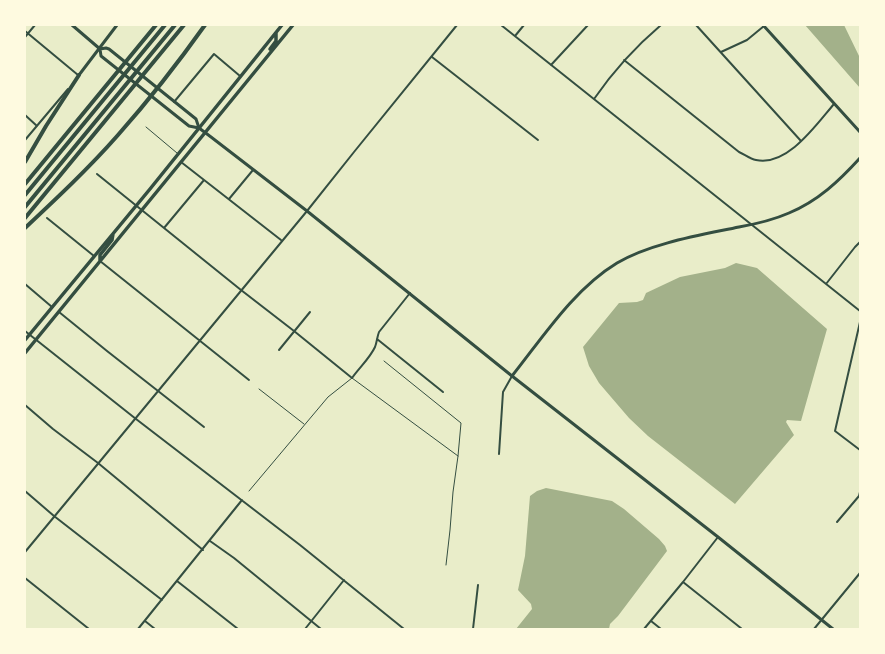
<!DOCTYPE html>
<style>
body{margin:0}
#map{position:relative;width:885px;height:654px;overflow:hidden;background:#e9edc9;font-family:"Roboto Condensed",sans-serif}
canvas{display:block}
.frame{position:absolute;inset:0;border:26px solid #fefae0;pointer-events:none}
</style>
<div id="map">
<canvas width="885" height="654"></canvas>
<div class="frame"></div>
</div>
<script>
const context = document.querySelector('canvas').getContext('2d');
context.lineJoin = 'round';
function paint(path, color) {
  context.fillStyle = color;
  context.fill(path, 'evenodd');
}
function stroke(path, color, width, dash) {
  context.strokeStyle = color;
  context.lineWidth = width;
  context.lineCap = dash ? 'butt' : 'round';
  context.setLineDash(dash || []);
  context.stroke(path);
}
paint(new Path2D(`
 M 805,25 L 844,25 L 860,58 L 860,88 Z
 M 736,263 L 757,268 L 827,329 L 801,421 L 787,420 L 786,422 L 794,435 L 735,504 L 648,436 L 629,418 L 599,383 L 589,366 L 583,347 L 619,303 L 637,302 L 643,300 L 646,293 L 680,277 L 725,268 Z
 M 546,488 L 612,501 L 624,509 L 659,539 L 665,546 L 667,551 L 618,616 L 610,624 L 609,629 L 516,629 L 532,609 L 531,604 L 518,590 L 525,556 L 530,496 L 537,491 Z`), '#a3b18a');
stroke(new Path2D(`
 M 146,127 L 177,153
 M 384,361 L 461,423 L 458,456 L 453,492 L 450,530 L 446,565
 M 259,389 L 304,424
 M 249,491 L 328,397 L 352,378 L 458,456`), '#344e41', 1);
stroke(new Path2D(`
 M 501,25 L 860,311
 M 696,25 L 801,141
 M 25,31 L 78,75
 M 515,36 L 524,25
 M 25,37 L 35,25
 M 721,52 L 747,40 L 764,26
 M 432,57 L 538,140
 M 624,60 L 739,152 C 744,154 750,159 756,160 C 787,167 816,125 834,104
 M 551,65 L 588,25
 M 594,99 C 614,70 634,48 661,25
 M 174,102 L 214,54 L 240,76
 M 25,115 L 37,126
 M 25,140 L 68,89
 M 181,162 L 281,240
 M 97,174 L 241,290 L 294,331 L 352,378 C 359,368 370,358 375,347 C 377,342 377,337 379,332 L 410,293
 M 229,199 L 253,170
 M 47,218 L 94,256
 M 164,228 L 204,180
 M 100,261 L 249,380
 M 25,284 L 52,307
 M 826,284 L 855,247 L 860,242
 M 59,312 L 107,351 L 204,427
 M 860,322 L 835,431 L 860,450
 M 25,331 L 136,419 L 300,545 L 404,629
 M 377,339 L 443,392
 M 279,350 L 310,312
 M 25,405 L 53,429 L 98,463 L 203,550
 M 499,454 L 503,392 L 512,376
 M 25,491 L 54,516 L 162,600
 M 837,522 L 859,496 L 860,492
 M 210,541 L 234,558 L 321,629
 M 25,552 L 307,211 L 354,152 L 457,25
 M 25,578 L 89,629
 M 177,581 L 238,629
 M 683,582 L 742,629
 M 145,621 L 155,629
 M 651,621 L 661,629
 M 138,629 L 242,500
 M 305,629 L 344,580
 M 473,629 L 478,585
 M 644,629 L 683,582 L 718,537
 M 814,629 L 860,573`), '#344e41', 2);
stroke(new Path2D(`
 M 763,25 L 860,132
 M 512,376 C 543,337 574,289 617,263 C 651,243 701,235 739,227 C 756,224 773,220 789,213 C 818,201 839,181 860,158`), '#344e41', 3);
stroke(new Path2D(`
 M 72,25 L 100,49 L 101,56 L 189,126 L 199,128 L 211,137 L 307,211 L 512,376 L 718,537 L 833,629
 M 100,49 L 106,48 L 109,49 L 196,119 L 199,128
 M 79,75 L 117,25`), '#344e41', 3);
stroke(new Path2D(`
 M 270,49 L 276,41 L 276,33
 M 100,261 L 100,255 L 112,240 L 113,234
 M 25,340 L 150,189 L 282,25
 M 25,353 L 293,25`), '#344e41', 3.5);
stroke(new Path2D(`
 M 25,162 L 46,126 L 79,75
 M 25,184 L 156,25
 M 25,195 L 165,25
 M 25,207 L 175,25
 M 25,218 L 184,25
 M 25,228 C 57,198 89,168 118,135 C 149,100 178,63 205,25`), '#344e41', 4);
</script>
